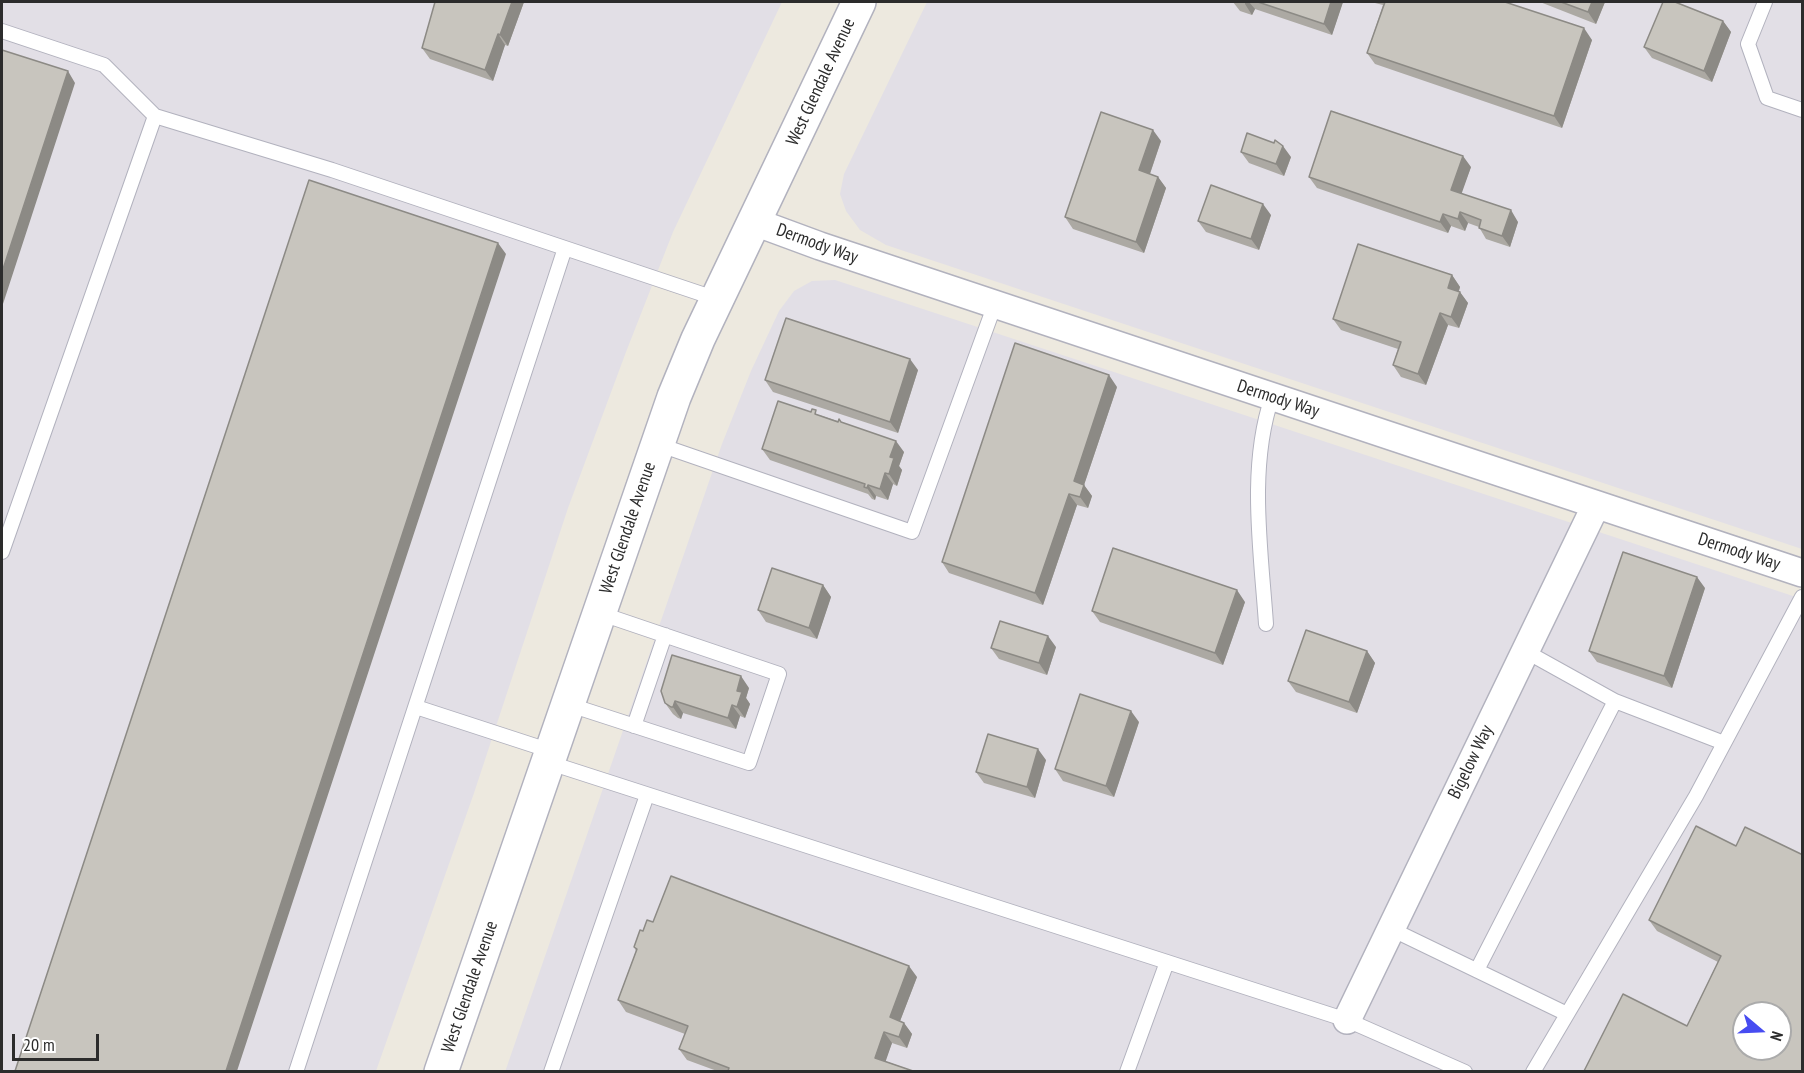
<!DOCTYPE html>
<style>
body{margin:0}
#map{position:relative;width:1804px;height:1073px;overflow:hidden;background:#ede9df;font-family:"PT Sans Narrow",sans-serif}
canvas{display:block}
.frame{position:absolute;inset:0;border:3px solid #2c2c2c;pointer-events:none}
.north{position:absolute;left:1732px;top:1001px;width:60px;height:60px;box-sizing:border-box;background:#fff;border:2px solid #ababab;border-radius:50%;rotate:109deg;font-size:16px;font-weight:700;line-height:24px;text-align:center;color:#2c2c2c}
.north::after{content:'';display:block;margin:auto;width:21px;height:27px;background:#474cf1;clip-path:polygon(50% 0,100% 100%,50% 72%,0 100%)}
.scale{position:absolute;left:12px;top:1034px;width:87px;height:27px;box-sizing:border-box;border:3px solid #2c2c2c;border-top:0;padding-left:8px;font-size:18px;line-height:21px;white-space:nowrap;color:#2c2c2c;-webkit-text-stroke:4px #fff;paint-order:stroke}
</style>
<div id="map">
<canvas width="1804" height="1073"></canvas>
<div class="frame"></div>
<div class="north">N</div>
<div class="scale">20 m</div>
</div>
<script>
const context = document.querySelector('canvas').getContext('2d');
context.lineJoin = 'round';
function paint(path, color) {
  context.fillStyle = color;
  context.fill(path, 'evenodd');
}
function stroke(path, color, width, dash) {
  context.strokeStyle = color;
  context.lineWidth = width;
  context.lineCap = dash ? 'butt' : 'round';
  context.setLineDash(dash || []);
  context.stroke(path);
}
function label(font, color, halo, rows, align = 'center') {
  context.font = font + ' "PT Sans Narrow",sans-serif';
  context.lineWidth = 4.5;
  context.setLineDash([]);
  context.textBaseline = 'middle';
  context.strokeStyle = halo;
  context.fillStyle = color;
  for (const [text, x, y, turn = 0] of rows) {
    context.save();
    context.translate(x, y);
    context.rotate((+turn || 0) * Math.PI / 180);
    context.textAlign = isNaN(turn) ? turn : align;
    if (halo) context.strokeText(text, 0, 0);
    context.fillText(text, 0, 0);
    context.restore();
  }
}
paint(new Path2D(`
 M 2,2 L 782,2 L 673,232 L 626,352 L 568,508 L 474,793 L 376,1071 L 2,1072 Z
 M 927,2 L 1802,2 L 1802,549 L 886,245 L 860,230 L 846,211 L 840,194 L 844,174 Z
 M 835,280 L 1802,599 L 1802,1071 L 505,1072 L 722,444 L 751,371 L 779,311 L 794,291 L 812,281 ZM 1744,1013 L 1780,1013 L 1780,1049 L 1744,1049 Z`), '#e2dfe6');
const service = new Path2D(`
 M 1765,2 L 1748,44 L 1767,98 L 1802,110
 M 2,31 L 104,65 L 155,116
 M 657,444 L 912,532 L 995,304
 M 2,552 L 155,116 L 332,170 L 717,299
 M 1266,624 C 1261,550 1248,468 1272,397
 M 1525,651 L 1615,701
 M 567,704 L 749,763 L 779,674 L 599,613
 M 416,707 L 551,751
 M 634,726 L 665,635
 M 547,762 L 1347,1020 L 1465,1072
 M 1391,929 L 1567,1014
 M 1477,970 L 1615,701 L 1724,743
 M 296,1072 L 565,248
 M 551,1072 L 647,795
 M 1127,1072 L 1167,962
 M 1533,1072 L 1696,796 L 1802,597`);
const minor = new Path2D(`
 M 755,222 L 820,246 L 1802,573
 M 1347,1020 L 1596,505`);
const secondary = new Path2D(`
 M 441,1072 L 674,397 L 698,339 L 859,2`);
stroke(service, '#b2b2be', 16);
stroke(minor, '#b2b2be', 30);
stroke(secondary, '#b2b2be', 36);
stroke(service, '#fff', 14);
stroke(minor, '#fff', 27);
stroke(secondary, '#fff', 33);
paint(new Path2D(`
 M 524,2 L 508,46 L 505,45 L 493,81 L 430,59 L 422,48 Z
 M 1233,2 L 1343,2 L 1332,35 L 1255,9 L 1252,15 L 1240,11 Z
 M 1371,2 L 1505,2 L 1592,40 L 1562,128 L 1375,64 L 1367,53 L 1383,5 Z
 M 1540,2 L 1605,2 L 1596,24 Z
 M 1723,21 L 1731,32 L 1712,82 L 1652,58 L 1644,47 Z
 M 1161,141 L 1150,174 L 1158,177 L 1166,188 L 1144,253 L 1073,229 L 1065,217 Z
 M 1241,152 L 1291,157 L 1284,176 L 1249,163 Z
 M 1471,167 L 1461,193 L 1518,222 L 1510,247 L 1486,239 L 1479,227 L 1468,223 L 1465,231 L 1451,226 L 1448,233 L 1317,188 L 1309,177 Z
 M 1271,215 L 1259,250 L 1206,232 L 1198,221 Z
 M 1452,275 L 1460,287 L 1459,291 L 1468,303 L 1459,328 L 1448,325 L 1426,385 L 1401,377 L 1393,365 L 1398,349 L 1341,330 L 1333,319 Z
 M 918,370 L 898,433 L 773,392 L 765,380 Z
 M 1117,387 L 1084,485 L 1092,496 L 1088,508 L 1077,505 L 1043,605 L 949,573 L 942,562 Z
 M 819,415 L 841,422 L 904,452 L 899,466 L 902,470 L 897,486 L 893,484 L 888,500 L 876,496 L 875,500 L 872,499 L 868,494 L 770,460 L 762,449 Z
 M 823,585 L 831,597 L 817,639 L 766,622 L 758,610 Z
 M 1705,588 L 1672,688 L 1597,662 L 1589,651 Z
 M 1245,602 L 1223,665 L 1100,622 L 1092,611 Z
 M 1056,647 L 1047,675 L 999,659 L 991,648 Z
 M 1367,651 L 1375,663 L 1357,713 L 1296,692 L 1288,681 Z
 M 749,688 L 746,698 L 750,704 L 745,718 L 740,716 L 736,729 L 683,713 L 681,719 L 678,718 L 673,714 L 665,703 Z
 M 1139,722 L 1114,797 L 1063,781 L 1055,769 Z
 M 1046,760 L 1035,798 L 984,783 L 976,772 Z
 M 1736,846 L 1803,855 L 1687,1026 L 1718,962 L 1657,931 L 1649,920 Z
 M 653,922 L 917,977 L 900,1021 L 904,1023 L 912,1034 L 907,1048 L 892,1043 L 885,1061 L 913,1071 L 717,1071 L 687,1060 L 679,1049 L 685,1034 L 626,1012 L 618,1000 L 636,951 L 634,947 L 643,931 Z`), '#aca9a3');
paint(new Path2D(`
 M 512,2 L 524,2 L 508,46 L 500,35 Z
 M 1245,2 L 1249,2 L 1255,9 L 1252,15 L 1245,4 Z
 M 1331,2 L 1343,2 L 1332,35 L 1324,24 Z
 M 1592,2 L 1605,2 L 1596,24 L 1588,12 Z
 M 1723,21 L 1731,32 L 1712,82 L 1704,71 Z
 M 1584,28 L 1592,40 L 1562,128 L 1554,116 Z
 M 498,34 L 505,45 L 493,81 L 485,70 Z
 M 68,71 L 75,83 L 2,307 L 2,272 Z
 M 1153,130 L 1161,141 L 1147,182 L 1139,170 Z
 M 1283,146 L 1291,157 L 1284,176 L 1276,164 Z
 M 1463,156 L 1471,167 L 1459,201 L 1451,190 Z
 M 1158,177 L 1166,188 L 1144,253 L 1136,242 Z
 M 1263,204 L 1271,215 L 1259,250 L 1251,239 Z
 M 1511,210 L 1518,222 L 1510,247 L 1502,236 Z
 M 1460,212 L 1468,223 L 1465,231 L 1458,219 Z
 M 1443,214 L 1451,226 L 1448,233 L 1440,222 Z
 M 498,243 L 506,254 L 237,1071 L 226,1071 Z
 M 1452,275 L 1460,287 L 1456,299 L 1448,288 Z
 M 1460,292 L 1468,303 L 1459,328 L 1451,317 Z
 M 1440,313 L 1448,325 L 1426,385 L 1418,374 Z
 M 910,359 L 918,370 L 898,433 L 890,422 Z
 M 1109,375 L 1117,387 L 1084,485 L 1092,496 L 1088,508 L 1080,497 L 1074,481 Z
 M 896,441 L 904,452 L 899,466 L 902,470 L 897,486 L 889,474 L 890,457 Z
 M 885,473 L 893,484 L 888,500 L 880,489 Z
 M 868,485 L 876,496 L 875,500 L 867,488 Z
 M 1069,494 L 1077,505 L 1043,605 L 1035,593 Z
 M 1697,577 L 1705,588 L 1672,688 L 1664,676 Z
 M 823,585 L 831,597 L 817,639 L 809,628 Z
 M 1237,590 L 1245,602 L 1223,665 L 1215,653 Z
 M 1048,636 L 1056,647 L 1047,675 L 1039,663 Z
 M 1367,651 L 1375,663 L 1357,713 L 1349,702 Z
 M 741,676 L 749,688 L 746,698 L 750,704 L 745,718 L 737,707 L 737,691 Z
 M 675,701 L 683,713 L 681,719 L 673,707 Z
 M 732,705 L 740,716 L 736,729 L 728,718 Z
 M 1131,711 L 1139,722 L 1114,797 L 1106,786 Z
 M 1038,749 L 1046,760 L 1035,798 L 1027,787 Z
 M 909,966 L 917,977 L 897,1029 L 890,1017 Z
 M 904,1023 L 912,1034 L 907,1048 L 899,1037 Z
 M 884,1032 L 892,1043 L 883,1069 L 875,1058 Z`), '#8c8a85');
const building = new Path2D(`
 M 435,2 L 512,2 L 500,35 L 498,34 L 485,70 L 422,48 Z
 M 1258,2 L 1331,2 L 1324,24 Z
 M 1385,2 L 1505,2 L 1584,28 L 1554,116 L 1367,53 Z
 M 1561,2 L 1592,2 L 1588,12 Z
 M 1663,2 L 1675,2 L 1723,21 L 1704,71 L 1644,47 Z
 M 2,50 L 68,71 L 2,272 Z
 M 1331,111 L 1463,156 L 1451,190 L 1511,210 L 1502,236 L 1479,228 L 1481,220 L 1460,212 L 1458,219 L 1443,214 L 1440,222 L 1309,177 Z
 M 1101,112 L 1153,130 L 1139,170 L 1158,177 L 1136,242 L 1065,217 Z
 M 1247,133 L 1274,143 L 1275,140 L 1283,146 L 1276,164 L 1241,152 Z
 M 309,180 L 498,243 L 226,1071 L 15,1071 Z
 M 1211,185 L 1263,204 L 1251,239 L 1198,221 Z
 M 1358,244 L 1452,275 L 1448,288 L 1460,292 L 1451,317 L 1440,313 L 1418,374 L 1393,365 L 1401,342 L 1333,319 Z
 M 786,318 L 910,359 L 890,422 L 765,380 Z
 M 1015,343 L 1109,375 L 1074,481 L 1084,485 L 1080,497 L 1069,494 L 1035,593 L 942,562 Z
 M 778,401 L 811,412 L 812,409 L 816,410 L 815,414 L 838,422 L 839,419 L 841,422 L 896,441 L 890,457 L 894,458 L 889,474 L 885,473 L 880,489 L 868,485 L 867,488 L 864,487 L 865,484 L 762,449 Z
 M 1113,548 L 1237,590 L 1215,653 L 1092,611 Z
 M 1623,552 L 1697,577 L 1664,676 L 1589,651 Z
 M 772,568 L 823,585 L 809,628 L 758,610 Z
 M 1000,621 L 1048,636 L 1039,663 L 991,648 Z
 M 1306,630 L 1367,651 L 1349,702 L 1288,681 Z
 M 672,655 L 741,676 L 737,691 L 742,692 L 737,707 L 732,705 L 728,718 L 675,701 L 673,707 L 671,707 L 665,703 L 661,691 Z
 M 1080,694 L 1131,711 L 1106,786 L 1055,769 Z
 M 988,734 L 1038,749 L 1027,787 L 976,772 Z
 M 1696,826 L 1736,846 L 1745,827 L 1803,855 L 1803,1071 L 1584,1071 L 1623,994 L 1687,1026 L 1721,956 L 1649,920 ZM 1744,1013 L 1780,1013 L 1780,1049 L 1744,1049 Z
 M 671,876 L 909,966 L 890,1017 L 904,1023 L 899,1037 L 884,1032 L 875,1058 L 913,1071 L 728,1071 L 729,1068 L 679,1049 L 688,1026 L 618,1000 L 637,949 L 634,947 L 640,930 L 643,931 L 647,920 L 653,922 Z`);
paint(building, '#c8c5be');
stroke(building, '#8c8a85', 1.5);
label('18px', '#2c2c2c', '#fff', [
 ["West Glendale Avenue",821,82,-65],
 ["Dermody Way",817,244,20],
 ["Dermody Way",1278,399,18],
 ["West Glendale Avenue",628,528,-71],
 ["Dermody Way",1739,552,18],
 ["Bigelow Way",1471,762,-64],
 ["West Glendale Avenue",470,987,-71]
]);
</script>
